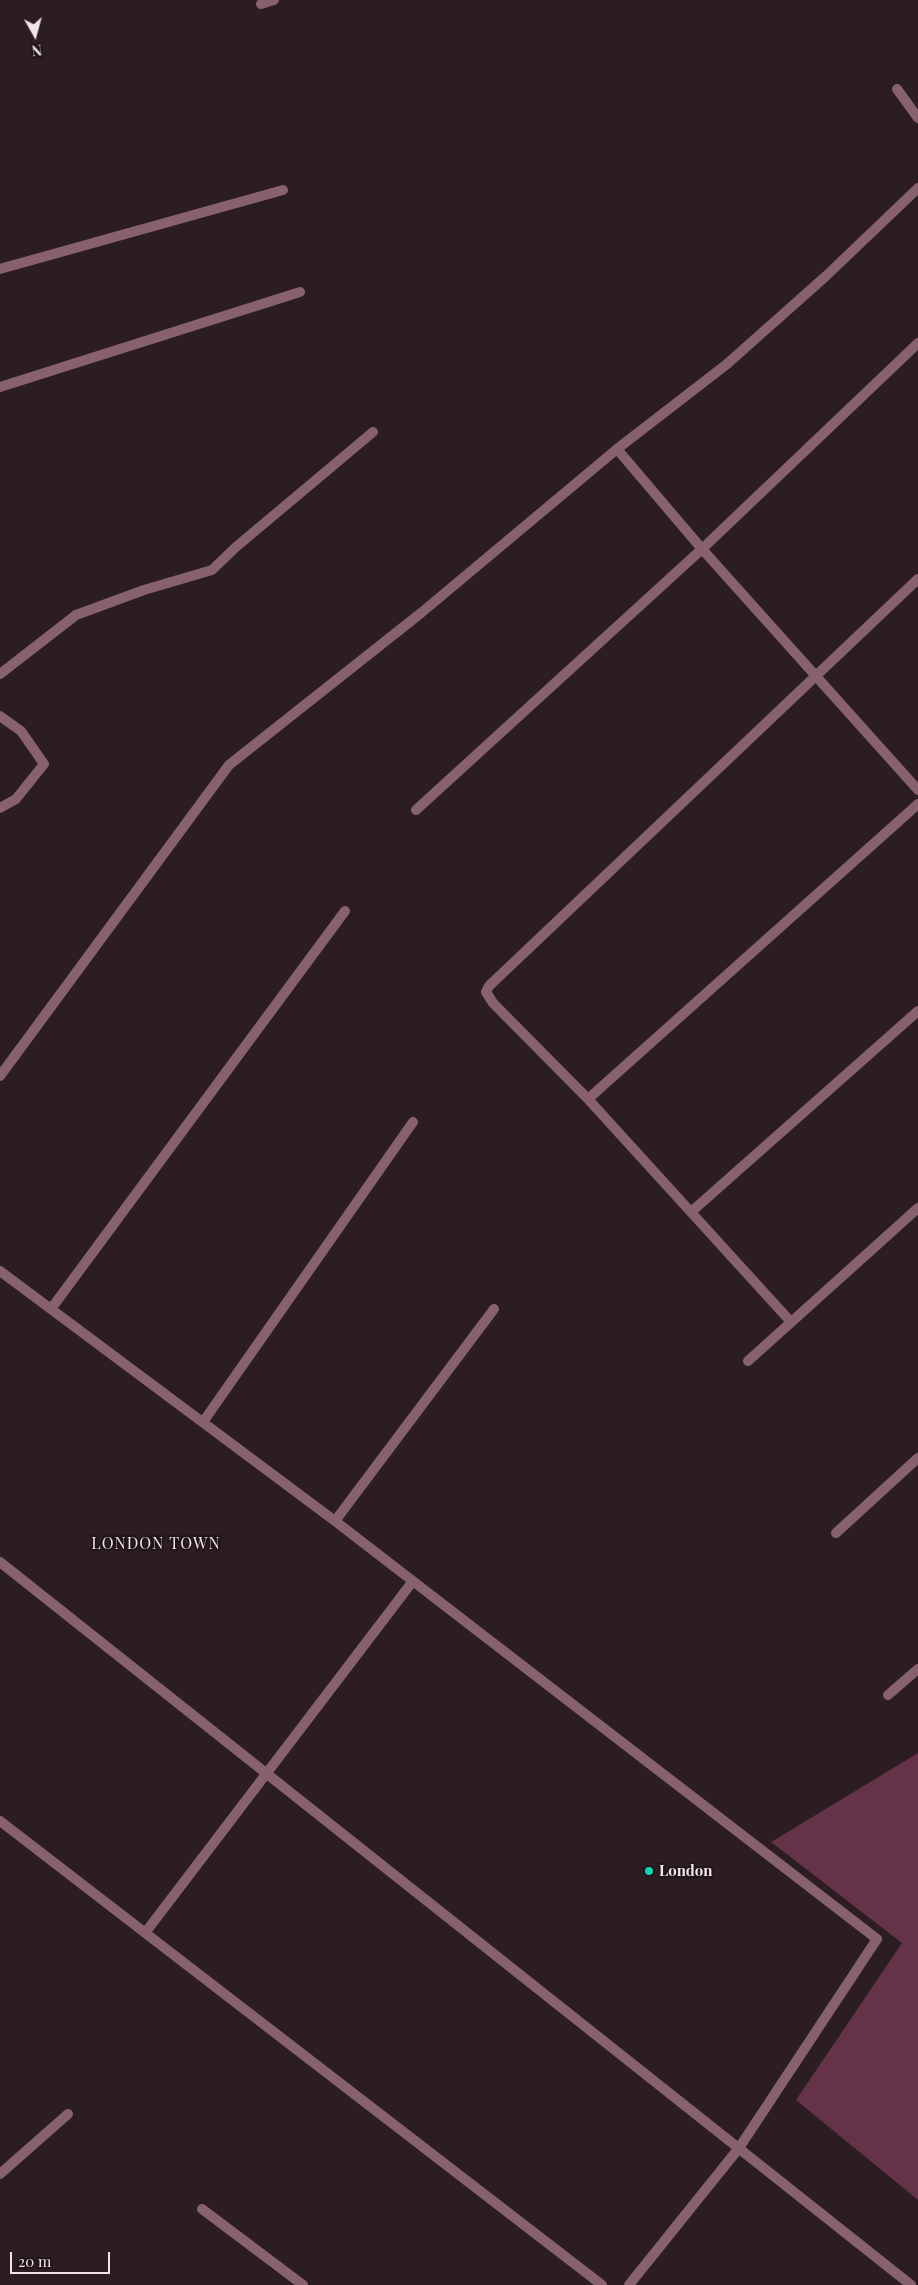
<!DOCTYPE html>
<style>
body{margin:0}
#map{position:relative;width:918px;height:2285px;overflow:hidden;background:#2b1d22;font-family:"Playfair Display",serif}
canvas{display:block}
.north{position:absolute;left:10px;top:10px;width:50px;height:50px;-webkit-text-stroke:4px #211418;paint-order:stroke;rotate:173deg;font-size:14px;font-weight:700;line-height:20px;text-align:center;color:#f0e6e9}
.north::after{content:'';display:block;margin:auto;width:18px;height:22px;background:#f0e6e9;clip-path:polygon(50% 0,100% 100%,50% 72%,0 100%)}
.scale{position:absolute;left:10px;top:2252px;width:100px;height:22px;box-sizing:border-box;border:2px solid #f0e6e9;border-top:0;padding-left:6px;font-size:15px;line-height:18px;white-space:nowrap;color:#f0e6e9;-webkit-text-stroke:4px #211418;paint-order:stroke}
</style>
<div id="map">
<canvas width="918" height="2285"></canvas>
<div class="north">N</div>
<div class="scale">20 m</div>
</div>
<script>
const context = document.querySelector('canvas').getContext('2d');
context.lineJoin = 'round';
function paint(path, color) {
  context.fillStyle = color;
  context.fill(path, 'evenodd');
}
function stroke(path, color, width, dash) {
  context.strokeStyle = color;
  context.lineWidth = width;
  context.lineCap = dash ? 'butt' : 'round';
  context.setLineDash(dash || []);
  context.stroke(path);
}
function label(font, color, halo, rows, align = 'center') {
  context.font = font + ' "Playfair Display",serif';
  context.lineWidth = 4;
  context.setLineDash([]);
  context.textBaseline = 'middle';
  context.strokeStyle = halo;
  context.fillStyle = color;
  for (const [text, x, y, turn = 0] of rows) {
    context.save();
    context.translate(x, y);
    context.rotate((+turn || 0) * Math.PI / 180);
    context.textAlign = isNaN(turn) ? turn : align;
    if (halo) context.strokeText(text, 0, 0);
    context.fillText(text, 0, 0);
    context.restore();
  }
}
paint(new Path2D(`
 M 918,1753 L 918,2200 L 796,2100 L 902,1943 L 771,1842 Z`), '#653347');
stroke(new Path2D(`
 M 261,4 L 274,0
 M 897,89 L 918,118
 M 0,269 L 283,190
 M 0,387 L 300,292
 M 617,449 L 702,549 L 918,790
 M 0,674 L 76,615 L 144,590 L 212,570 L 236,547 L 373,432
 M 0,716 L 21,731 L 44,764 L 16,799 L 0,808
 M 416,810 L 702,549 L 918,343
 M 0,1076 L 229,765 L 421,613 L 617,449 L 727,364 L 826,276 L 918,188
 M 588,1099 L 918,804
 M 691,1212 L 918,1011
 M 0,1271 L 335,1521 L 877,1939 L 739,2148 L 629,2285
 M 51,1309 L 345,911
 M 791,1322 L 588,1099 L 493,1003 L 486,992 L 489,986 L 918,579
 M 748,1361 L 918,1208
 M 203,1422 L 413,1122
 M 335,1521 L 494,1309
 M 836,1533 L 918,1458
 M 0,1562 L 911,2285
 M 888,1695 L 918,1669
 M 0,1821 L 602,2285
 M 145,1933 L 413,1581
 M 0,2174 L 68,2114
 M 202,2209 L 303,2285`), '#87616e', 10);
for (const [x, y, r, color] of [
 [649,1871,5,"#0cd5b5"]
]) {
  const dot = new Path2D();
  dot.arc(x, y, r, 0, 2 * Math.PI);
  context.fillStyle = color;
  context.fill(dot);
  stroke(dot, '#211418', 2);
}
label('bold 15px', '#f0e6e9', '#211418', [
 ["London",659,1871]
], 'left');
context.letterSpacing = '1px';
label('16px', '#f0e6e9', '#211418', [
 ["LONDON TOWN",156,1544]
]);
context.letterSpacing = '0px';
</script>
